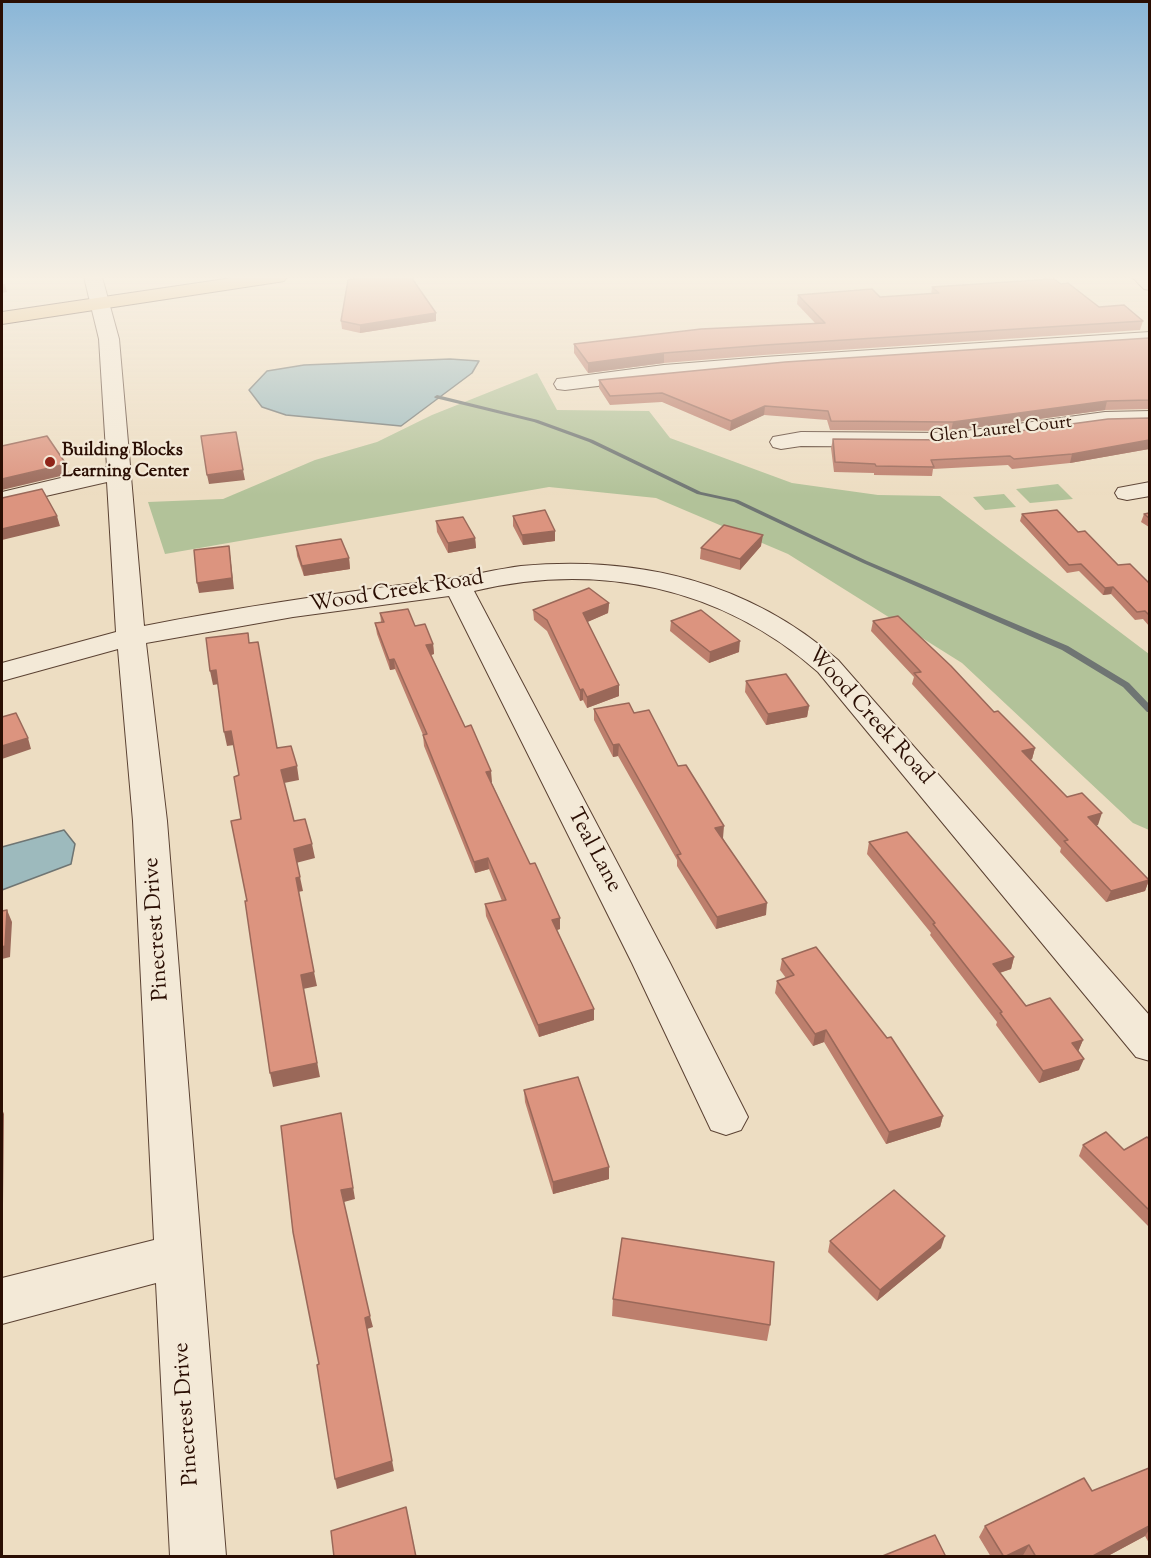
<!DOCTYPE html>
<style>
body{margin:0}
#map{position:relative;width:1151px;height:1558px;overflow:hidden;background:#edddc2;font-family:"Sorts Mill Goudy",serif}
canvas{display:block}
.frame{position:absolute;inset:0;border:3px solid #2a0e03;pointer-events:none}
</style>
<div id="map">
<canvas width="1151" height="1558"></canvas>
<div class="frame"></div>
</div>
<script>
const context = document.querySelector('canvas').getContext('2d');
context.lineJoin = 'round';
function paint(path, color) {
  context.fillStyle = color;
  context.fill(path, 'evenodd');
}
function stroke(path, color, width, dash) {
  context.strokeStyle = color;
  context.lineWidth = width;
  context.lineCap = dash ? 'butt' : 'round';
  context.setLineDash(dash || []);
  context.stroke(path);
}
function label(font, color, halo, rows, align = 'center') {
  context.font = font + ' "Sorts Mill Goudy",serif';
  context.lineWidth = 4.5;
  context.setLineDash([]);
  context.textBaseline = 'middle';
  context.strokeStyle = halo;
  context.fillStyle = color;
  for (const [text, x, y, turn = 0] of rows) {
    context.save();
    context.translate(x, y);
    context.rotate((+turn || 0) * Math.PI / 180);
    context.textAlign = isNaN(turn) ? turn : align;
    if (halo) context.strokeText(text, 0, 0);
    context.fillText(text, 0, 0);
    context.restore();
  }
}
paint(new Path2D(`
 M 537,373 L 557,410 L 649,411 L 670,438 L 792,483 L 878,495 L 940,496 L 1149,654 L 1149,830 L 1133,823 L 962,663 L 788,554 L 656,498 L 549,487 L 165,554 L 148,502 L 223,499 L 315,460 L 377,442 L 432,415 Z
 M 1058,484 L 1073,499 L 1030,503 L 1016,489 Z
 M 1004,494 L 1016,507 L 985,510 L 973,497 Z`), '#b2c299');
const water = new Path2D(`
 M 450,359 L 479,361 L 472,373 L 401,426 L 286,415 L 262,407 L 249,390 L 267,371 L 304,365 Z
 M 64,830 L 75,844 L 71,864 L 2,890 L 2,847 Z`);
paint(water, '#9dbabd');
stroke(water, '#6f7573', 1.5);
paint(new Path2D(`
 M 437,395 L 538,420 L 593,440 L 701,492 L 738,500 L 867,561 L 1068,646 L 1129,683 L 1150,705 L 1150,712 L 1147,712 L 1123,687 L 1062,650 L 863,563 L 734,502 L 697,494 L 589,442 L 534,422 L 435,398 L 434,397 Z`), '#6f7573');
const minor = new Path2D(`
 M 84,277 L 102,277 L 119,339 L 144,626 C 240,607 335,593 432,581 C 462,578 491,570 521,566 C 638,555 749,582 838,660 L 1150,1016 L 1150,1061 L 1136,1057 L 818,672 C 722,587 598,561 474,591 L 670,963 L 748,1117 L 741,1130 L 726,1135 L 711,1130 L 632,963 L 449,596 L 293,617 L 146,643 L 167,821 L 226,1556 L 170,1556 L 156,1283 L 2,1324 L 2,1278 L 154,1240 L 133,821 L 118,649 L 2,681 L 2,663 L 116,632 L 107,482 L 2,506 L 2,492 L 107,467 L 99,339 Z
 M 1132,277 L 1150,277 L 1150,290 L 1144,289 Z
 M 1150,332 L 1150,344 C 955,357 759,365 565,390 L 557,389 L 554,384 L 557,379 L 565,378 L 664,365 L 764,357 Z
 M 1150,411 L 1150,425 L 1105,426 L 951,447 L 801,446 L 781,449 L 773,447 L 770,442 L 773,437 L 801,432 L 951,433 L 1105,412 Z
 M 1150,482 L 1150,496 L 1127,500 L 1118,498 L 1115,493 L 1118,488 Z`);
const major = new Path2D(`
 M 239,277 L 287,277 L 284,281 L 278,282 L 2,324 L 2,312 Z`);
stroke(minor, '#5b4233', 2);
stroke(major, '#2a0e03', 2);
paint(minor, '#f3e9d7');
paint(major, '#e6be81');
paint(new Path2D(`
 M 1061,284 L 1099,307 L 1143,321 L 1140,330 L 764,355 L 664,363 L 588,373 L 574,353 L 574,344 L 815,323 L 797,304 L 798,295 L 880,297 L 931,294 L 932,287 Z
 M 341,321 L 436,321 L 360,333 L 342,329 Z
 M 1149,338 L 1149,409 L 1105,410 L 951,431 L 830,430 L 827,420 L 764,415 L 730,431 L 662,402 L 610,405 L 599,388 L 599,380 Z
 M 1149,418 L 1149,449 L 1070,463 L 1012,469 L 1008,465 L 933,469 L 932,476 L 874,475 L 874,473 L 834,472 L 831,448 L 833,439 L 953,440 Z
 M 1149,513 L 1149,527 L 1141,522 L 1144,514 Z
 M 1022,514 L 1078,532 L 1118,565 L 1149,583 L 1149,626 L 1143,619 L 1135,620 L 1111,594 L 1103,595 L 1079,571 L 1067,573 L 1020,521 Z
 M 513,516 L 555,541 L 523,545 L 513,526 Z
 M 436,521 L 475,538 L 476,548 L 448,553 L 437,532 Z
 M 296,546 L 349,558 L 350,569 L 304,576 L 297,556 Z
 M 761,546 L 740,570 L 700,559 L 701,548 Z
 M 609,603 L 608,613 L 587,622 L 619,685 L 619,696 L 587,708 L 583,700 L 580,701 L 547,631 L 534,620 L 533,610 Z
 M 380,613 L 415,626 L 433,644 L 434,654 L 431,655 L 530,864 L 560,918 L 560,929 L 557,930 L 594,1009 L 594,1020 L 539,1037 L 486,916 L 485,904 L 502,901 L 489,869 L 475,873 L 424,746 L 423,735 L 395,669 L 390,670 L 377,634 L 375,623 L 381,622 Z
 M 671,621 L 739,652 L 709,663 L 670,631 Z
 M 873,621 L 994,712 L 1035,748 L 1032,759 L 1030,760 L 1067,797 L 1098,825 L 1096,825 L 1149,880 L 1145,891 L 1106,902 L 1060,852 L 1061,848 L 912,684 L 914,677 L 871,631 Z
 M 746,681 L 809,706 L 807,717 L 766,725 L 745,692 Z
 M 594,709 L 634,713 L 678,766 L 723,838 L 766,915 L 716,929 L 677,866 L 677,860 L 618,756 L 613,757 L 594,720 Z
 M 869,842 L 1014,957 L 1011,969 L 1000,973 L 1026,1006 L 1083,1040 L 1078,1051 L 1079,1070 L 1039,1083 L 996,1025 L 997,1022 L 930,935 L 931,933 L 867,854 Z
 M 782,959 L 943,1116 L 940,1127 L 886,1144 L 824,1042 L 813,1046 L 775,993 L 777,981 L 786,978 L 780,970 Z
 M 524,1090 L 609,1179 L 553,1194 L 525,1102 Z
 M 1149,1139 L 1149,1227 L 1079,1156 L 1083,1145 L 1124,1150 Z
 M 830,1241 L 941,1248 L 877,1301 L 828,1252 Z
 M 613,1299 L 770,1325 L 767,1341 L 612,1316 Z
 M 1149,1468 L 1149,1543 L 1145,1536 L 1106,1557 L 991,1557 L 979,1537 L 985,1526 L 1092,1491 Z`), '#bd7f6d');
paint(new Path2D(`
 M 2,284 L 5,284 L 7,292 L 2,293 Z
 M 436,313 L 436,321 L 360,333 L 360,325 Z
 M 664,353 L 664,363 L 588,373 L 588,363 Z
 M 1107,401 L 1105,410 L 951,431 L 953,422 Z
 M 765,406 L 764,415 L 730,431 L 731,421 Z
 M 1149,440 L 1149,449 L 1070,463 L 1072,454 Z
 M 66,464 L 69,474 L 2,490 L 2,479 Z
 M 243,470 L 245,480 L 209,484 L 207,475 Z
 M 57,516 L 60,526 L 2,540 L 2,529 Z
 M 555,531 L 555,541 L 523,545 L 522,535 Z
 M 763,535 L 761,546 L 740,570 L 740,559 Z
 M 475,538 L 476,548 L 448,553 L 448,543 Z
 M 229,546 L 234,589 L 199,593 L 197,583 Z
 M 349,558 L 350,569 L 304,576 L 302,566 Z
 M 1113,587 L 1111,594 L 1103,595 L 1105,588 Z
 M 609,603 L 608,613 L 583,624 L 583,613 Z
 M 740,641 L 739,652 L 709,663 L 710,652 Z
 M 433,644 L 434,654 L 427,656 L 426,645 Z
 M 394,659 L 395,669 L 390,670 L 389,660 Z
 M 216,670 L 219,684 L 213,685 L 210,671 Z
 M 619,685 L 619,696 L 587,708 L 587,697 Z
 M 583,689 L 583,700 L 580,701 L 580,690 Z
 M 809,706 L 807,717 L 766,725 L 768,714 Z
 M 231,731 L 234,745 L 227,746 L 224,732 Z
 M 28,738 L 31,749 L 2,759 L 2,746 Z
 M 619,744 L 618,756 L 613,757 L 613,745 Z
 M 1035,748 L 1032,759 L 1019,762 L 1022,751 Z
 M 297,766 L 299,780 L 284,783 L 281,770 Z
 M 491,771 L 492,782 L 486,784 L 486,772 Z
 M 1102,813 L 1098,825 L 1084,828 L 1088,817 Z
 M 724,826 L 723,838 L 714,840 L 715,828 Z
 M 312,844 L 315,858 L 296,863 L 294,849 Z
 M 488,858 L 489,869 L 475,873 L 474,862 Z
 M 300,877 L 303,891 L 298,892 L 296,878 Z
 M 1149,880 L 1145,891 L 1106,902 L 1111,891 Z
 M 767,903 L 766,915 L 716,929 L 717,917 Z
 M 7,910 L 12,922 L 10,957 L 2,959 L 2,960 L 2,947 Z
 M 560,918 L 560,929 L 552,931 L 552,920 Z
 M 1014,957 L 1011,969 L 989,976 L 993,964 Z
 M 314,972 L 317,986 L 303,989 L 320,1077 L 273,1087 L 270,1073 L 301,975 Z
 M 594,1009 L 594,1020 L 539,1037 L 538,1025 Z
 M 826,1030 L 824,1042 L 813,1046 L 815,1034 Z
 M 1083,1040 L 1078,1052 L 1072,1043 Z
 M 1084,1059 L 1079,1070 L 1039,1083 L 1043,1071 Z
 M 2,1109 L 4,1114 L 3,1204 L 2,1205 Z
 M 341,1113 L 355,1199 L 344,1202 L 341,1190 Z
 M 943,1116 L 940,1127 L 886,1144 L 889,1132 Z
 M 609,1167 L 609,1179 L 553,1194 L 553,1182 Z
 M 945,1236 L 941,1248 L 877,1301 L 880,1290 Z
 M 370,1316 L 373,1327 L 367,1329 L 394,1471 L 337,1489 L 335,1479 L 365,1318 Z
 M 1149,1526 L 1149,1530 L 1145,1536 L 1106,1557 L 1091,1557 Z
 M 1029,1545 L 1022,1557 L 1004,1557 Z`), '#9a6859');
const building = new Path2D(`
 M 366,277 L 411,277 L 436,313 L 360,325 L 341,321 L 348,280 Z
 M 1054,279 L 1061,284 L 1068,283 L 1099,307 L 1124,305 L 1143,321 L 765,345 L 664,353 L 588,363 L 574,344 L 701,329 L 825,323 L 798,295 L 872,289 L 880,297 L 939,293 L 932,287 Z
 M 1149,338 L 1149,400 L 1107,401 L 953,422 L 831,421 L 828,411 L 765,406 L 731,421 L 662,393 L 610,396 L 599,380 L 785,362 Z
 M 1149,418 L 1149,440 L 1072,454 L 1014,459 L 1010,456 L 931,460 L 934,467 L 876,466 L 875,464 L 835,462 L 833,439 L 953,440 L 1108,419 Z
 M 236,432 L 243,470 L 207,475 L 201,436 Z
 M 47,436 L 66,464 L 2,479 L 2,446 Z
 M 42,489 L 57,516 L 2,529 L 2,498 Z
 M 545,510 L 555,531 L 522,535 L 513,516 Z
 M 1057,510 L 1078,532 L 1085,531 L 1118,565 L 1130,564 L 1149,583 L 1149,615 L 1145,611 L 1137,612 L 1113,587 L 1105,588 L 1081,564 L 1069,565 L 1022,514 Z
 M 1149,513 L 1149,518 L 1144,514 Z
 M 463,517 L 475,538 L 448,543 L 436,521 Z
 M 724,525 L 763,535 L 740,559 L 701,548 Z
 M 341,539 L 349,558 L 302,566 L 296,546 Z
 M 229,546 L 232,578 L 197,583 L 194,550 Z
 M 589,588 L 609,603 L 583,613 L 619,685 L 587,697 L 583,689 L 580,690 L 547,620 L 533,610 Z
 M 408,609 L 415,626 L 425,624 L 433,644 L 426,645 L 465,727 L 471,725 L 491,771 L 486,772 L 530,864 L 535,863 L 560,918 L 552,920 L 594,1009 L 538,1025 L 485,904 L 506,900 L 488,858 L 474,862 L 423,735 L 427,734 L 394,659 L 389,660 L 375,623 L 384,622 L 380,613 Z
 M 701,610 L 740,641 L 710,652 L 671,621 Z
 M 898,616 L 951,666 L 994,712 L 998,711 L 1035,748 L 1022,751 L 1067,797 L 1082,793 L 1102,813 L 1088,817 L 1149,880 L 1111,891 L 1064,841 L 1068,840 L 914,673 L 921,672 L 873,621 Z
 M 248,633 L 249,643 L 258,642 L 277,748 L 291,746 L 297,766 L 281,770 L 294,821 L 305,819 L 312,844 L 294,849 L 300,877 L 296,878 L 314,972 L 301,975 L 317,1063 L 270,1073 L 245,901 L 247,901 L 231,821 L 241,819 L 234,777 L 239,775 L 231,731 L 224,732 L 216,670 L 210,671 L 206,638 Z
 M 786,674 L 809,706 L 768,714 L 746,681 Z
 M 629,703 L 634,713 L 649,710 L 678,766 L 686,765 L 724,826 L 715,828 L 767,903 L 717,917 L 677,855 L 681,854 L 619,744 L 613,745 L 594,709 Z
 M 16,713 L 28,738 L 2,746 L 2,717 Z
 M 907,832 L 1014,957 L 993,964 L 1026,1006 L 1050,998 L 1083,1040 L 1072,1043 L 1084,1059 L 1043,1071 L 1000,1013 L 1002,1012 L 933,924 L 935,923 L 869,842 Z
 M 7,910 L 5,946 L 2,947 L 2,911 Z
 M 816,947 L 887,1038 L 891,1037 L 943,1116 L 889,1132 L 826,1030 L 815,1034 L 777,981 L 794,975 L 782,959 Z
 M 578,1077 L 609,1167 L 553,1182 L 524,1090 Z
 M 341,1113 L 353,1188 L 341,1190 L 370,1316 L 365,1318 L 392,1461 L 335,1479 L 317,1365 L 319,1364 L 293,1232 L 281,1126 Z
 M 1106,1132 L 1124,1150 L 1147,1137 L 1149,1139 L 1149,1210 L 1083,1145 Z
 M 894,1190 L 945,1236 L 880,1290 L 830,1241 Z
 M 622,1238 L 774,1262 L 770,1325 L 613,1299 Z
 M 1149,1468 L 1149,1526 L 1091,1557 L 1036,1557 L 1029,1545 L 1004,1557 L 985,1526 L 1084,1478 L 1092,1491 Z
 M 406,1507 L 416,1557 L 334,1557 L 331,1531 Z
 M 935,1535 L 946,1557 L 880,1557 Z`);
paint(building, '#dc947f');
stroke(building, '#9a6859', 1.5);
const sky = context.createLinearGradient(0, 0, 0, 495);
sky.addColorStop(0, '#8ab6d7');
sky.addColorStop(0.56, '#f7f0e4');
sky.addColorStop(1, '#f7f0e400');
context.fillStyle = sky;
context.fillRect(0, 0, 1151, 495);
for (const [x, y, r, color] of [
 [50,462,6,"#8f2418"]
]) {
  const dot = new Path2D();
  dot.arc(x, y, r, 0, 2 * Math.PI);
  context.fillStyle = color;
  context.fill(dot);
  stroke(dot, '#f3e9d7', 2);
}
label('18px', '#2a0e03', '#f3e9d7', [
 ["Glen Laurel Court",1001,431,-6]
]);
label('bold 18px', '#2a0e03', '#f3e9d7', [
 ["Building Blocks",62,452],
 ["Learning Center",62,473]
], 'left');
label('22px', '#2a0e03', '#f3e9d7', [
 ["Wood Creek Road",397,593,-9],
 ["Wood Creek Road",869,717,48],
 ["Teal Lane",593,851,62],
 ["Pinecrest Drive",158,929,-94],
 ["Pinecrest Drive",188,1414,-94]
]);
</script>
